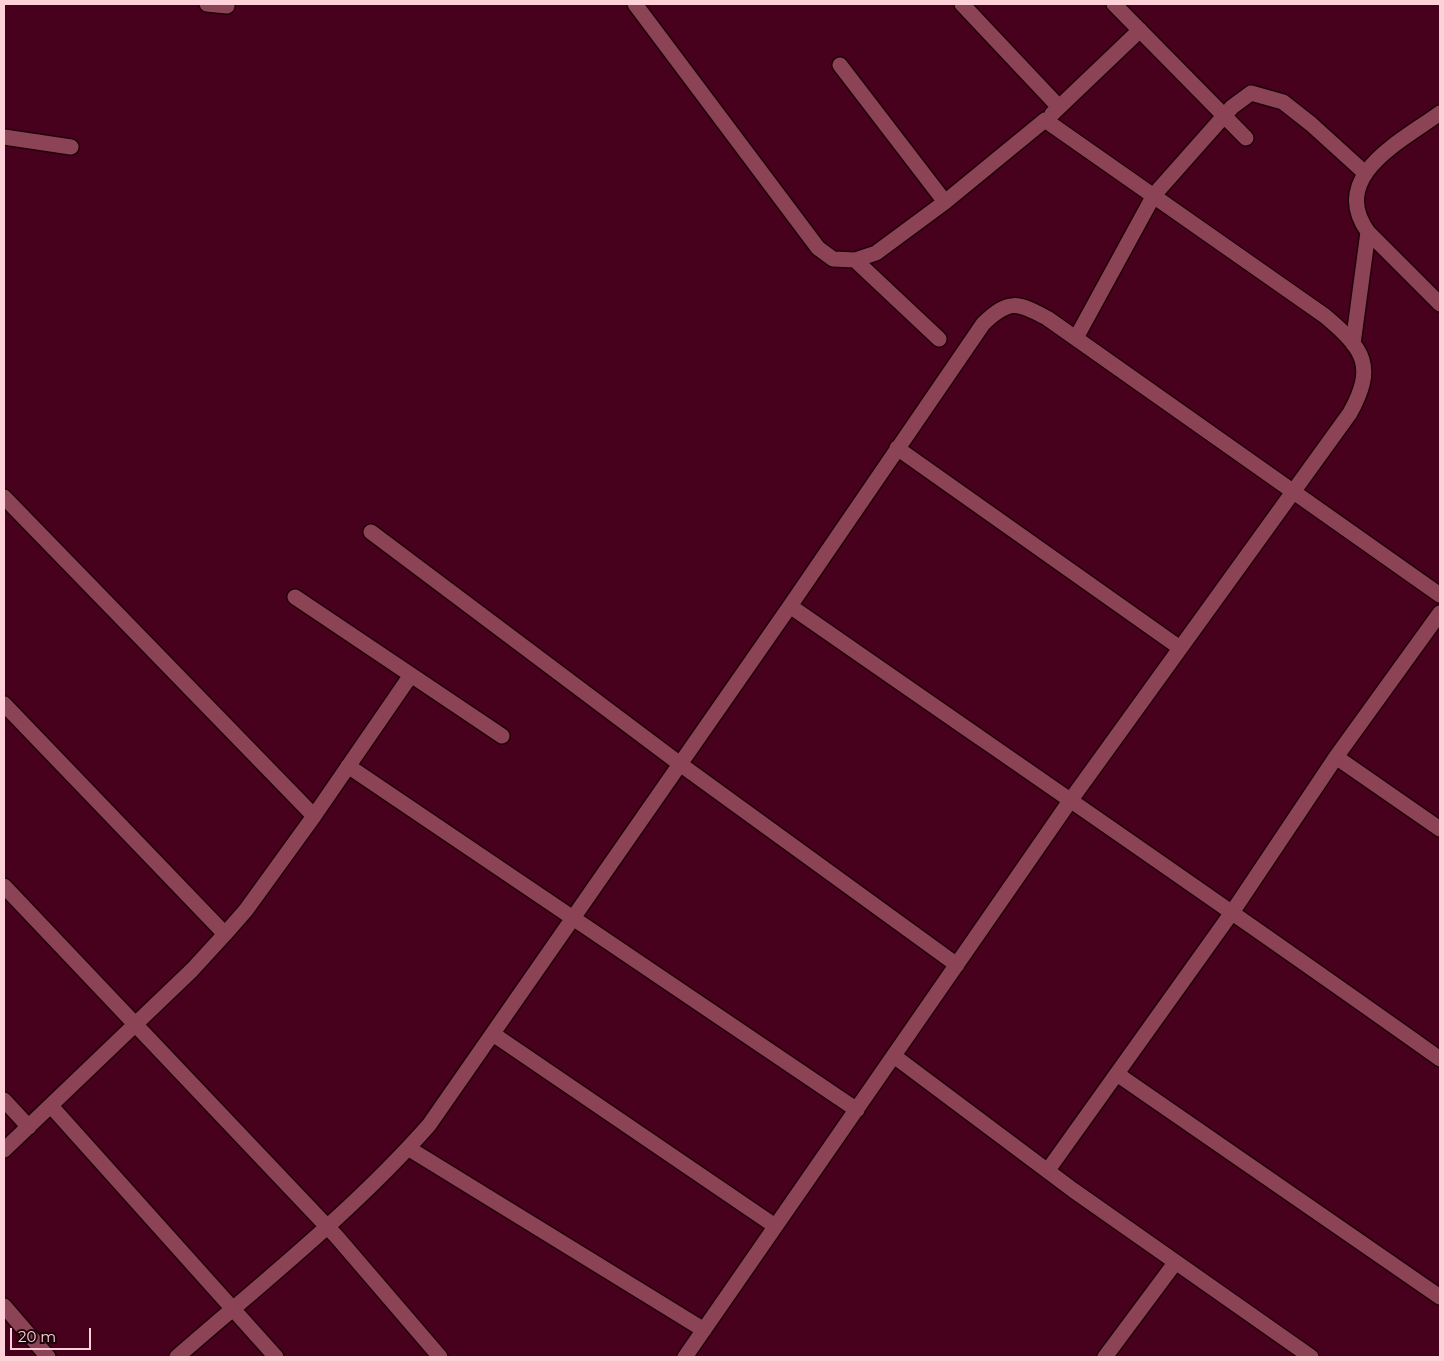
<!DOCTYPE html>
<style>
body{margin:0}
#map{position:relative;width:1444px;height:1361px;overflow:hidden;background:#48011d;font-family:Montserrat,sans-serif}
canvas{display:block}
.frame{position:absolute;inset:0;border:5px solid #fed1d9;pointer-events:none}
.scale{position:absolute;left:10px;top:1328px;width:81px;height:22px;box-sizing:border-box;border:2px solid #fed1d9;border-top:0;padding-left:6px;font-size:15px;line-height:18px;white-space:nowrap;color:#fed1d9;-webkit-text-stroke:4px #1e030a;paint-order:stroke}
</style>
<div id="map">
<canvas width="1444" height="1361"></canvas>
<div class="frame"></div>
<div class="scale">20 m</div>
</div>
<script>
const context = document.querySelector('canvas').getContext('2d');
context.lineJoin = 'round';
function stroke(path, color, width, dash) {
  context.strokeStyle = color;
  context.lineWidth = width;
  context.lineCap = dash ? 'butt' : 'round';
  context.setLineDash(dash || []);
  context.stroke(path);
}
const minor = new Path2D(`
 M 207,4 L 227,6
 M 635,4 L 818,248 L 833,259 L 855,260 L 876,253 L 945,202 L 1045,120 L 1325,316 C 1364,349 1376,366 1350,413 L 1070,801 L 685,1357
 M 962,4 L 1059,107
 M 1114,4 L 1246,138
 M 840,65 L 945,202
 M 1440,113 C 1402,141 1328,176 1368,232 L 1440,304
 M 1052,114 L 1140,30
 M 4,137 L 71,147
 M 855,260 L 939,339
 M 1076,338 L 1154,195 L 1232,107 L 1251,93 L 1283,102 L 1311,124 L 1365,173
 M 1353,344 L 1368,232
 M 897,448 L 1180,648
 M 4,497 L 314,816
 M 371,532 L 680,764 L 957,965
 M 295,597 L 502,736
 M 790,606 C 1007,757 1225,906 1440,1059
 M 4,704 L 225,934
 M 1336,757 L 1440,829
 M 348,766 L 857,1110
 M 4,886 L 337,1237 L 440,1357
 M 493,1034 L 775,1226
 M 894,1056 L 1073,1190 L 1311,1357
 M 1117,1074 L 1440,1297
 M 4,1100 L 29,1127
 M 51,1106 L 276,1357
 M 408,1148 L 704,1330
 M 4,1150 L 192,970 L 225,934 L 246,910 L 314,816 L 411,675
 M 1048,1170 L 1233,911 L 1336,757 L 1440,613
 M 4,1306 L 48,1357
 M 177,1357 C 263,1282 353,1211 429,1125 L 790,606 L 983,324 C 1009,299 1017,302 1047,318 L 1440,595
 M 1105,1357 L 1175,1263`);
stroke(minor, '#21010a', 18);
stroke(minor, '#8d4356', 15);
</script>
